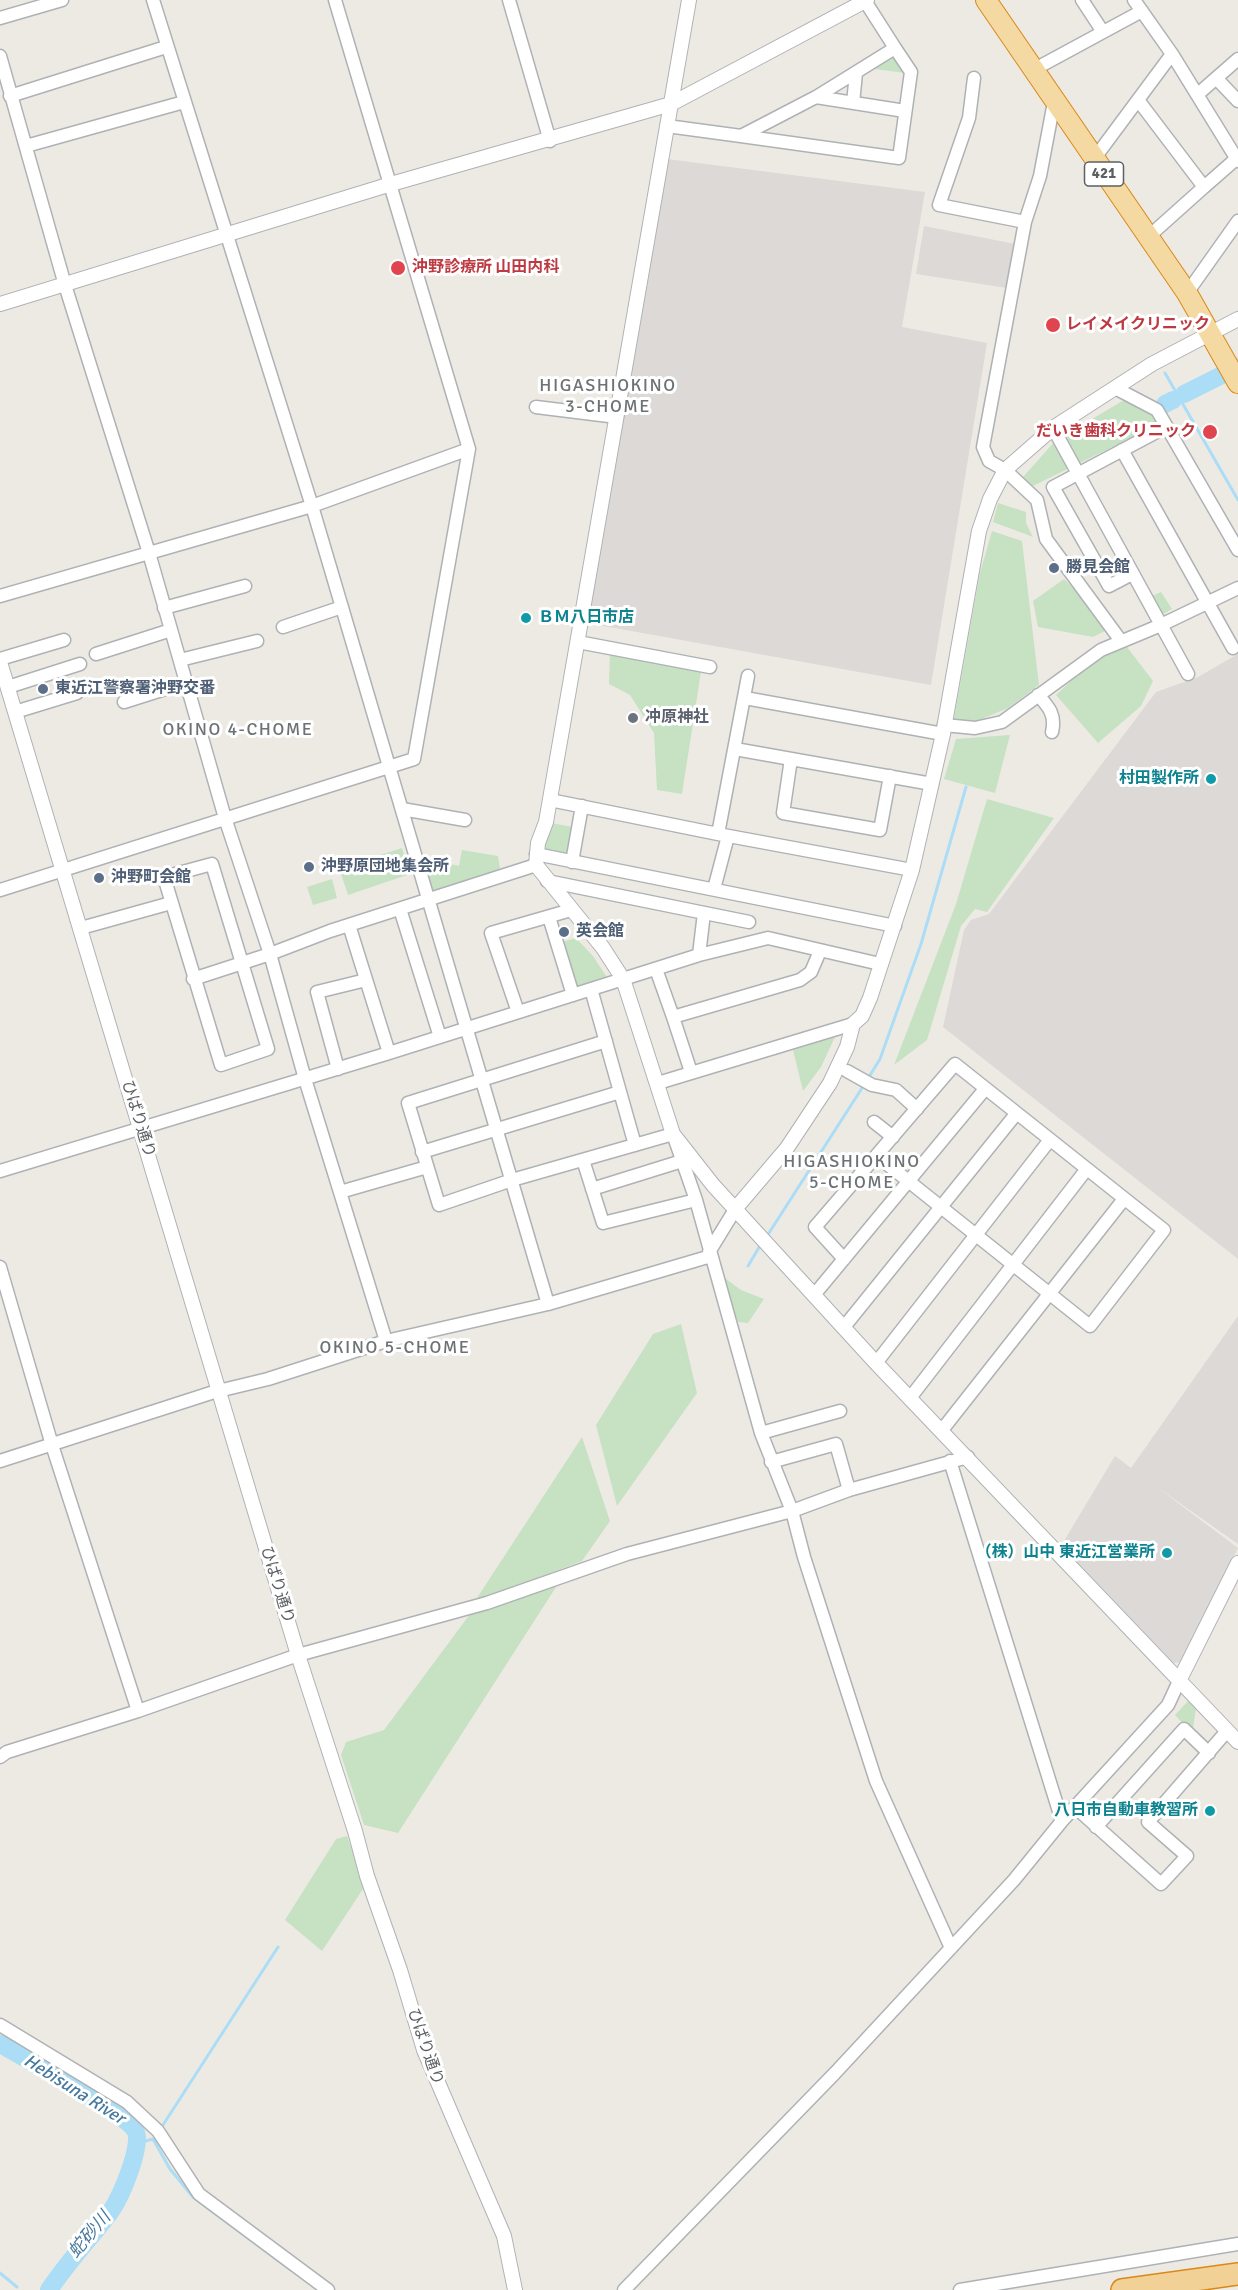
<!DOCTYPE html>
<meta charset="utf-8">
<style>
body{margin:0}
canvas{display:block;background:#edeae4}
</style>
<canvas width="1238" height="2290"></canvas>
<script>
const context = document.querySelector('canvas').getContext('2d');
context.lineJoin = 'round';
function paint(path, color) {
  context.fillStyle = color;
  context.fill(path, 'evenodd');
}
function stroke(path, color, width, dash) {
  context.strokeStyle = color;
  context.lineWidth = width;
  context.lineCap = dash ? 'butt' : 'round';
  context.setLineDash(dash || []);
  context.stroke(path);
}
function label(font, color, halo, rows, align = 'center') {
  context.font = font + ' Signika,"Noto Sans JP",sans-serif';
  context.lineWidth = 6;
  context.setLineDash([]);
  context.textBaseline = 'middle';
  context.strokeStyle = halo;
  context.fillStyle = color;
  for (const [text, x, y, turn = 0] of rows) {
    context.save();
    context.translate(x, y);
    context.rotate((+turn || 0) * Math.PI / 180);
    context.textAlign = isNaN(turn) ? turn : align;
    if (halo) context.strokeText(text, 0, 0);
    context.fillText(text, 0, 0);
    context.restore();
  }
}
paint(new Path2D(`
 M 667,159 L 925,192 L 902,327 L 987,343 L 931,685 L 587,623 Z
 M 924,226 L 1015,244 L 1007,288 L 916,274 Z
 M 1238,654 L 1238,1259 L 943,1027 L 964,930 L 971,920 L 989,914 L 1156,692 L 1198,677 Z
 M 1238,1316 L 1238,1544 L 1154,1485 L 1238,1548 L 1181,1662 L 1173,1663 L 1061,1546 L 1115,1456 L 1131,1468 Z`), '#dcd9d6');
paint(new Path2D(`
 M 894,57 L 906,73 L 874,69 Z
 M 1124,400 L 1153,414 L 1157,425 L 1033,486 L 1023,477 L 1055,441 Z
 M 998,503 L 1026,512 L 1026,523 L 1033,537 L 993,522 Z
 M 992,531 L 1022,541 L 1039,685 L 1008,708 L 977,721 L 954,719 L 980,573 Z
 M 1064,579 L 1080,595 L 1105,631 L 1093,637 L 1038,627 L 1033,601 Z
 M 1161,592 L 1172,609 L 1160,616 L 1148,598 Z
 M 1124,643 L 1153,681 L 1141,706 L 1098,743 L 1056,695 L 1102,652 Z
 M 610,648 L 702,665 L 682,794 L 657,790 L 654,733 L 630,695 L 609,684 Z
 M 1010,735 L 995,793 L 944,779 L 956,739 Z
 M 987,799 L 1054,818 L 987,912 L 975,909 L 961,926 L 927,1040 L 894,1065 L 956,904 Z
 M 546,822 L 578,828 L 572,862 L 536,854 Z
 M 402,848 L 410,874 L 348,895 L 339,868 Z
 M 462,850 L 498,856 L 501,876 L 429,899 L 416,856 L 459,866 Z
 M 332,879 L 337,898 L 313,905 L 307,887 Z
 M 576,938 L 593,956 L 608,979 L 575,986 L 559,943 Z
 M 835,1037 L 821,1067 L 803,1091 L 793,1050 Z
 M 722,1276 L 741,1290 L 764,1299 L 748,1323 L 738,1322 Z
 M 681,1324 L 697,1393 L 617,1506 L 596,1425 L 653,1334 Z
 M 582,1437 L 610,1521 L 582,1561 L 475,1601 Z
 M 558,1584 L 398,1833 L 364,1825 L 341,1755 L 346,1742 L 384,1730 L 470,1614 Z
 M 1188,1701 L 1196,1709 L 1192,1734 L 1175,1715 Z
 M 347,1836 L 365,1886 L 322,1951 L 285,1920 L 336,1839 Z`), '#c6e2c3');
stroke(new Path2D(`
 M 1165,373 L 1238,500
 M 867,1080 L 880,1059 L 921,944 L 966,787
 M 767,1236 L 864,1085
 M 748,1266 L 761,1244
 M 161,2128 L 278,1947
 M 138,2143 L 153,2139 L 170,2169 L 193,2197 L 291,2270
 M 0,2273 L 17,2287`), '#abddf6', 3);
stroke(new Path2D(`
 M 1184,394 L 1238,367
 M 1165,404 L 1173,400
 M 0,2044 C 23,2057 124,2114 135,2130 C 144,2144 120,2198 111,2211 C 90,2239 69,2260 49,2290`), '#abddf6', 18);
const minor = new Path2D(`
 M 153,0 L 312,506 L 548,1304
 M 509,0 L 550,141
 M 1082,0 L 1103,32
 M 1134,0 L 1172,54 L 1238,161
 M 0,18 L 62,0
 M 0,56 L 65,285 L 149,553 L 225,818 L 270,954 L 193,979
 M 1033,70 L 1142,11
 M 974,78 L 969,118 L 939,205 L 1025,222
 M 1216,78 L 1238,101
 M 1198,94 L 1238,59
 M 10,96 L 166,47
 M 816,97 L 905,111
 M 1138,100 L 1204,187 L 1147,238
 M 1054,102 L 1040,176 L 1025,222 L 983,447 L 989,461 L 1005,470 L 1037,500 L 1046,539 L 1121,641
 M 853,103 L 856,73
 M 667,126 L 741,136 L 816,97 L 895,48 L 865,1
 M 741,136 L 899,158 L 911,72 L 895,48
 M 26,146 L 184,102
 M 1094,159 L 1172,54
 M 1204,187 L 1236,159
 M 1187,293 L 1238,221
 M 1115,388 L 1157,410 L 1238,550
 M 536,407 L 617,417
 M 1053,428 L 1188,674
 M 1122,450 L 1233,648
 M 1132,574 L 1109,586 L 1053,487 L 1166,427
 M 0,596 L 312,506 L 469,449
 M 164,608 L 245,586
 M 283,627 L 342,607
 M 578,642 L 710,667
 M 96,654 L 171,630
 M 0,659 L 64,640
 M 180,660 L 257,641
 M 748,676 L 718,834 L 912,870
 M 8,687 L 80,664
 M 1038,695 C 1049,707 1056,715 1052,732
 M 745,698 L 943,734
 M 124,702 L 187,682
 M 15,712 L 77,693
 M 944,725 L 975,728 L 1002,722 L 1101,650 L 1161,625 L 1238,588
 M 735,749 L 932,784
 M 791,759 L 783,813 L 880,830 L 890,776
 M 550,800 L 718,834
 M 402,809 L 465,820
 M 536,854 L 895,926
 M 572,862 L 582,806
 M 212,864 L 268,1049 L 221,1065 L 164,877 Z
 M 547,881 L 749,922
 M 714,889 L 728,836
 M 0,890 L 414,759 L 469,449 L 335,0
 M 400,909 L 440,1037
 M 549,917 L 573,995
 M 349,925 L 389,1053
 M 81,928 L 171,903
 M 699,955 L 704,913
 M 656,969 L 673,1017 L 800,980 L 811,972 L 820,951
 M 591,989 L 635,1145
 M 518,1012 L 491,933 L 571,910
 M 673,1017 L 691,1072
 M 606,1041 L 408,1103 L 439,1205 L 512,1180 L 673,1134 L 696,1200 L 761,1433 L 792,1511 L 804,1557 L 876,1781 L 951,1948
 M 338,1069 L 317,992 L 366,980
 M 847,1071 L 872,1085 L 896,1090 L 917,1109
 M 658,1083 L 853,1024
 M 874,1122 L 893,1137
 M 422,1152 L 620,1092
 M 583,1160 L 603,1223 L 696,1200
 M 0,1171 L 389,1053 L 699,955 L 768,938 L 880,964
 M 592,1189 L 682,1161
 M 340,1192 L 427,1167
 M 709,1252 L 736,1208
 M 844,1259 L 815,1227 L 955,1064 L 1164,1230 L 1090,1326 L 877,1156
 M 0,1267 L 52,1445 L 138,1711
 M 814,1295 L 985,1089
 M 844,1327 L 1016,1114
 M 386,1341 L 305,1079 L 270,954 L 330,931 L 536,865
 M 876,1363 L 1049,1141
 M 910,1398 L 1086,1170
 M 942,1430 L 1124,1199
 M 761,1433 L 840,1411
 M 0,1461 L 214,1392 L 268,1379 L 386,1341 L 548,1304 L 711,1256
 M 950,1461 L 1062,1821
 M 771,1462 L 836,1444 L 849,1490
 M 0,1757 L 7,1752 L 138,1711 L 298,1655 L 487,1603 L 627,1554 L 792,1511 L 849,1490 L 968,1457
 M 1075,1807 L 1161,1884 L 1187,1856 L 1148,1822 L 1227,1731
 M 1096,1827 L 1184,1729 L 1209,1753
 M 0,2025 L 127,2102 L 158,2131 L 199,2194 L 328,2290
 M 624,2290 L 835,2073 L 1014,1880 L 1062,1821 L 1168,1705 L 1180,1679
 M 960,2290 L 1238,2244`);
const tertiary = new Path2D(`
 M 689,0 L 546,822 L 538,843 L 536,865 L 603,948 L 623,979 L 673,1134 L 713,1185 L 876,1363 L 1238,1742
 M 0,304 L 391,184 L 671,104 L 867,0
 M 0,662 L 298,1655 L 355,1831 L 367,1876 L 400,1970 L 424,2050 L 504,2236 L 515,2290
 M 736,1208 L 787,1148 L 830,1083 L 847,1047 L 853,1024 L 862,1016 L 870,998 L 912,870 L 943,734 L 979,531 L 990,499 L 1005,470 L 1053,428 L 1152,364 L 1238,319
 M 1180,1679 L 1238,1563`);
const trunk = new Path2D(`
 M 986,0 L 1187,293 L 1238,383`);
const motorway = new Path2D(`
 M 1122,2290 L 1238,2274`);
stroke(minor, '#afb2b5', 15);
stroke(tertiary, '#afb2b5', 16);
stroke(trunk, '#da8817', 22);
stroke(motorway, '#da8817', 24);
stroke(minor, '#fff', 12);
stroke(tertiary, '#fff', 14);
stroke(trunk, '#f4daa2', 20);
stroke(motorway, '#f2d196', 21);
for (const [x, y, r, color] of [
 [398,268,8,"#e0444e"],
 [1053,325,8,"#e0444e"],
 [1210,432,8,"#e0444e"],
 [1054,568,6,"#5c6f8a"],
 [526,618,6,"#0f9aa8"],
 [43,689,6,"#5c6f8a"],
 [633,718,6,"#6b7280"],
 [1211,779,6,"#0f9aa8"],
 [309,867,6,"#5c6f8a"],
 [99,878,6,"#5c6f8a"],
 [564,932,6,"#5c6f8a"],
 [1167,1553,6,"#0f9aa8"],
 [1210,1811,6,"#0f9aa8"]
]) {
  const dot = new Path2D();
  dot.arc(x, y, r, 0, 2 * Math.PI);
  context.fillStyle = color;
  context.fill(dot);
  stroke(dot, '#fff', 2);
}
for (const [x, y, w] of [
 [1104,174,39]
]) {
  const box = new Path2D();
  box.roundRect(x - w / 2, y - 12, w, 24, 4.5);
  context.fillStyle = '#fff';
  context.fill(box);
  stroke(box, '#5c6063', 1.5);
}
label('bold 15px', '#5c6063', null, [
 ["421",1104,174]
]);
label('bold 16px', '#be3a42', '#fff', [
 ["沖野診療所 山田内科",412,268],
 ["レイメイクリニック",1066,325],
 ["だいき歯科クリニック",1196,432,"right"]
], 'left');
label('bold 16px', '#4e5e75', '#fff', [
 ["勝見会館",1066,568],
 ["東近江警察署沖野交番",55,689],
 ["沖野原団地集会所",321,867],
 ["沖野町会館",111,878],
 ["英会館",576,932]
], 'left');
label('bold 16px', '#0d838f', '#fff', [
 ["ＢＭ八日市店",538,618,"left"],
 ["村田製作所",1199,779],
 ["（株）山中 東近江営業所",1155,1553],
 ["八日市自動車教習所",1198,1811]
], 'right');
label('bold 16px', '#5b616d', '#fff', [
 ["冲原神社",645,718]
], 'left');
label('16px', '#5c6063', '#fff', [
 ["ひばり通り",138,1119,73],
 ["ひばり通り",277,1585,73],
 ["ひばり通り",425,2047,71]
]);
context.letterSpacing = '1.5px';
label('18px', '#6d7275', '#fff', [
 ["HIGASHIOKINO",608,386],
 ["3-CHOME",608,407],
 ["OKINO 4-CHOME",238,730],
 ["HIGASHIOKINO",852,1162],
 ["5-CHOME",852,1183],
 ["OKINO 5-CHOME",395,1348]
]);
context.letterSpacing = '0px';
label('italic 18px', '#477a9e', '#fff', [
 ["Hebisuna River",74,2090,32],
 ["蛇砂川",90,2235,-50]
]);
</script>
